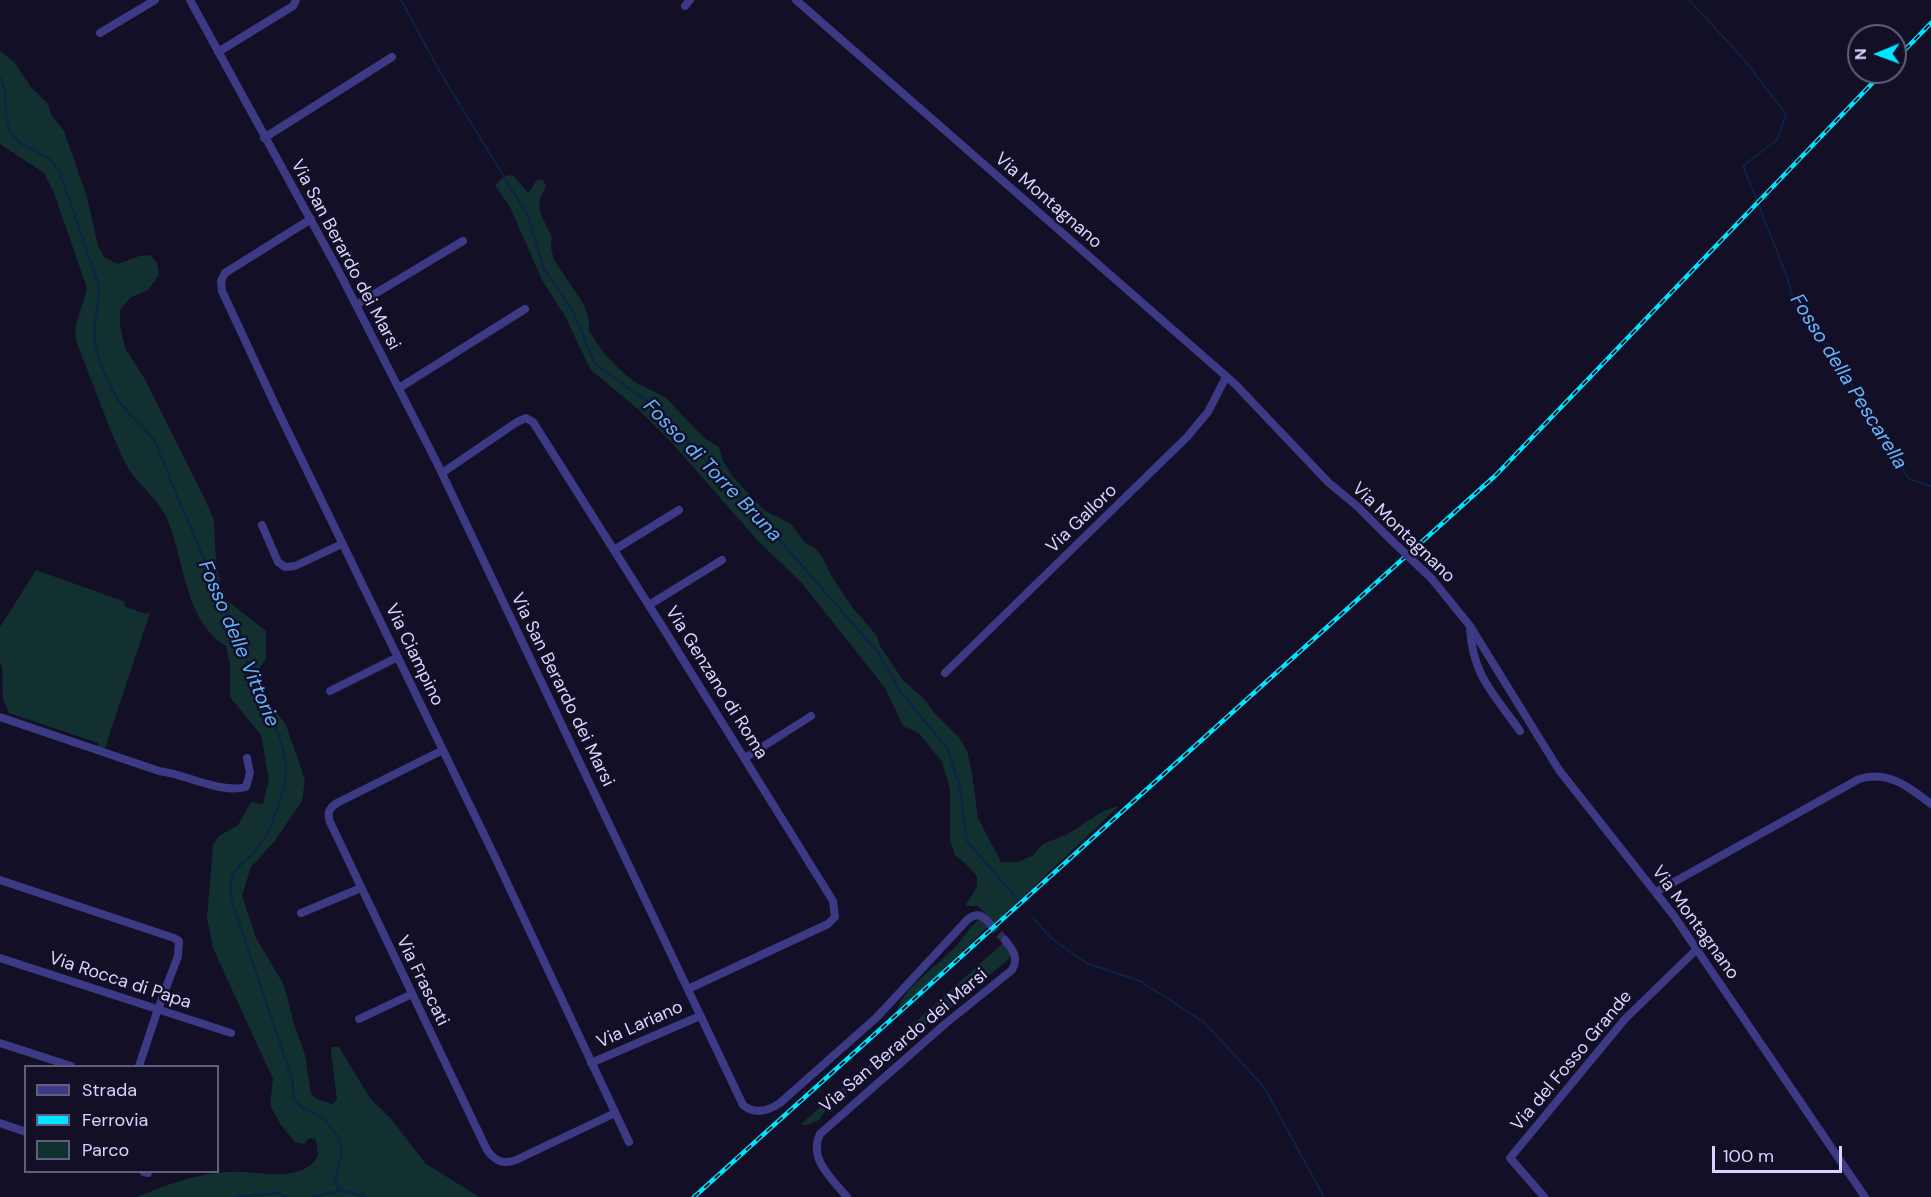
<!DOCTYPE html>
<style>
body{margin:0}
#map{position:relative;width:1931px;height:1197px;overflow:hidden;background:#130f26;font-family:"DM Sans",sans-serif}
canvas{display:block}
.legend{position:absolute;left:24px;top:1065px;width:195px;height:108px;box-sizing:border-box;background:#130f26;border:2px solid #625e7d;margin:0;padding:8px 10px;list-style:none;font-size:18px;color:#d9d4ff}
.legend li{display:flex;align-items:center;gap:12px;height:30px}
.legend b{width:30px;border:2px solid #625e7d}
.north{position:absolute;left:1847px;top:24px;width:60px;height:60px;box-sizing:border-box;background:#130f26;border:2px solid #625e7d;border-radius:50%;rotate:269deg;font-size:16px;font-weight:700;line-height:24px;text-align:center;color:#d9d4ff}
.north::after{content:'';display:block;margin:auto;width:21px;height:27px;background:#00e5ff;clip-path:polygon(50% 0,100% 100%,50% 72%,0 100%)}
.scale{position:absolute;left:1712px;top:1146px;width:130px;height:27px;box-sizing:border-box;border:3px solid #d9d4ff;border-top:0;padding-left:8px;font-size:18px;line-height:21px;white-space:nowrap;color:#d9d4ff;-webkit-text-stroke:4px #130f26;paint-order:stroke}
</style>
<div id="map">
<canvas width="1931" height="1197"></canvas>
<ul class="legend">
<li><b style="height:8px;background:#3d3a85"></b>Strada</li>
<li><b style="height:8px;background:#00e5ff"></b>Ferrovia</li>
<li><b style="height:16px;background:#12302f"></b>Parco</li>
</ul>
<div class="north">N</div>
<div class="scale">100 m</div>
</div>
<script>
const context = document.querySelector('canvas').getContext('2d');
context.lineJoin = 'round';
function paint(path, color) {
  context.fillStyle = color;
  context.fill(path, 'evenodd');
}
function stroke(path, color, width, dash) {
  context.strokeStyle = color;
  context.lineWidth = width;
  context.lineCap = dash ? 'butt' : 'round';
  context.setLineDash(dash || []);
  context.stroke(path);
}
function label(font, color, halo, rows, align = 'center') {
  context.font = font + ' "DM Sans",sans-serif';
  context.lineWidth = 5;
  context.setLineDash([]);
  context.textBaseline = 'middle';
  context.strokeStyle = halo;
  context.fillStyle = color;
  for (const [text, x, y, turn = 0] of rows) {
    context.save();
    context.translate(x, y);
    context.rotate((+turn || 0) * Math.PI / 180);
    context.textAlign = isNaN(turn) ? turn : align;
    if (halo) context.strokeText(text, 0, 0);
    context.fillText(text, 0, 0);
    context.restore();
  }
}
paint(new Path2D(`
 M 0,51 L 14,62 L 31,87 L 48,104 L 52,116 L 64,131 L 87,197 L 98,246 L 105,258 L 118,264 L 139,256 L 150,255 L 157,263 L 159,275 L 148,290 L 130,298 L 120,310 L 120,325 L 125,348 L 146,381 L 203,495 L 214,520 L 216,564 L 224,598 L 266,631 L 266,658 L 257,673 L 267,700 L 286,725 L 305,780 L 302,801 L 274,842 L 251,867 L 242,896 L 256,938 L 284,985 L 294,1024 L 305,1055 L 311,1094 L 317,1099 L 332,1104 L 337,1100 L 331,1052 L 332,1047 L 339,1047 L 370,1098 L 392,1120 L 425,1163 L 479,1197 L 137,1197 C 166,1185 195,1174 227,1172 C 250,1170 289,1181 309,1166 C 313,1164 316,1158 318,1155 L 316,1140 L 309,1138 L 304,1144 L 295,1142 L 281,1125 L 270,1105 L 273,1079 L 213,948 L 207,918 L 213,845 L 219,836 L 238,825 L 251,802 L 263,804 L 269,780 L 261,735 L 230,697 L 230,665 L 226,646 C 185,621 185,563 168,521 C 159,498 136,484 125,463 C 107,424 93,383 77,344 C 72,322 83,309 87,288 L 54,193 L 44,173 L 0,144 Z
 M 513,175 L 528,193 L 537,180 L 543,180 L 546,186 L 539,201 L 541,215 L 552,237 L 551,248 L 554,260 L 583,303 L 589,320 L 589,331 L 603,352 L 615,365 L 633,381 L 665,397 L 704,438 L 719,447 L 723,461 L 733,477 L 764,510 L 791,524 L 805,543 L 814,547 L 823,558 L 832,577 L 852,607 L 877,636 L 880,646 L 903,680 L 925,700 L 935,714 L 958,736 L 967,751 L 972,773 L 978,818 L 1001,862 L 1017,862 L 1032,856 L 1043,844 L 1068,834 L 1103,811 L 1119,806 L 995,923 L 978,906 L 965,906 L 977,887 L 977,877 L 970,868 L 955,855 L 950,840 L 950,789 L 942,762 L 919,733 L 903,726 L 885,688 L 801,582 L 758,541 L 673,444 L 640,411 L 590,369 L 566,318 L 542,280 L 510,207 L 495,185 L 505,176 Z
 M 36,570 L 123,601 L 126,607 L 146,614 L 150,613 L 105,748 L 98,747 L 98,743 L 9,713 L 3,699 L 2,666 L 0,664 L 0,627 Z
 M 981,918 L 988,927 L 898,1011 C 896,995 937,965 949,953 C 961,943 968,927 981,918 Z
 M 1003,943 L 1011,953 L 1011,956 L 1008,960 L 959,999 C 951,1012 937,1016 925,1025 C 913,1033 902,1044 892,1054 L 886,1054 L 883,1051 Z
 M 881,1054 L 864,1078 L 841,1099 L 828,1107 L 819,1120 L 804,1126 L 801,1124 Z`), '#12302f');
stroke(new Path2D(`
 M 401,0 L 440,72 L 528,216 L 544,269 L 573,311 L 595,364 L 651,404 L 751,507 L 880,655 L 899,690 L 947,748 L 959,783 L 967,841 L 1018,900
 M 1689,0 L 1741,56 L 1786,114 L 1777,140 L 1743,166 L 1786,274 L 1794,302 L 1830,348 L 1909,479 L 1931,486
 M 0,77 L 5,91 L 6,116 L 10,133 L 20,143 L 48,158 L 59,170 L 98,283 C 101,298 96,309 95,324 C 92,347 104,375 115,395 C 125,415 146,424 156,444 C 189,526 225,606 258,688 C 267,711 286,744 286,769 C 286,788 272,830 260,845 C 242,870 226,864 232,902 L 292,1078 L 294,1098 L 300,1106 L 324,1119 L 339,1138 L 342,1153 L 335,1181 L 338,1189 L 366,1197
 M 1033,918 L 1051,938 L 1086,963 L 1140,981 L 1204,1022 L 1264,1087 L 1324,1197
 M 234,1197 L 277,1193 L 286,1197
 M 313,1197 L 342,1190`), '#0c2248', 2);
stroke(new Path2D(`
 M 991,925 L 1005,940`), '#312d47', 8, [8, 4]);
stroke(new Path2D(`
 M 190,0 L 336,266 L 437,463 L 743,1105 C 755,1115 768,1111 780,1103 L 877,1017 L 968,919 C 979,911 984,917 991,925
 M 796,0 L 1235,384 L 1328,482 L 1358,507 L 1387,536
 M 685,6 L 690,0
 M 100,33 L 155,0
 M 218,52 L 293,6 L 296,0
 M 264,138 L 392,57
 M 311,219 L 225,273 L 221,281 L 222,291 L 278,411 L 494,855 L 629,1142
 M 356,305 L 463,241
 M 399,388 L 525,309
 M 442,473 L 517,422 L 526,418 L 533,422 L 667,634 L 833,901 L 835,917 L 828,924 L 688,989
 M 262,525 L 278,562 L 285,567 L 295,566 L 342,544
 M 614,550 L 679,510
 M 1432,579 L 1470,626 L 1559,770 L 1674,916 L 1865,1197
 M 649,605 L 722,560
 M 1470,627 C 1472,675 1494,694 1520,731
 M 945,673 L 1187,437 L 1208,412 L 1226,377
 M 330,691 L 398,657
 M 0,717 L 159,771 C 186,774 220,794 246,787 L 250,773 L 247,758
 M 443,750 L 337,803 C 329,808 327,813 330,822 L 487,1150 C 495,1161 503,1165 516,1160 L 615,1113
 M 745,758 L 811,716
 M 0,880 L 174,938 L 179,941 L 178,956 L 158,1009 L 139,1066
 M 1656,892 L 1859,779 C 1888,770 1909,787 1931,804
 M 301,913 L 361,888
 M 0,958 L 231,1033
 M 359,1019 L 412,994
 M 0,1043 L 71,1066
 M 591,1063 L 700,1016
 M 0,1123 L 26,1132
 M 144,1172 L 148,1173
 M 847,1197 C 832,1179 808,1159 820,1134 L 945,1024 L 1012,970 C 1019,958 1013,950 1005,940
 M 1544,1197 L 1510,1158 L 1625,1019 L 1697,949`), '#3d3a85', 8);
const rail = new Path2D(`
 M 1895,60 L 1931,23
 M 694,1197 L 1496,475 L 1883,72`);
stroke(rail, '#00e5ff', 4.5);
stroke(rail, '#130f26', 2, [7]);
stroke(new Path2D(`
 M 1387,536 L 1432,579`), '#3d3a85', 8);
label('18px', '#d9d4ff', '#130f26', [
 ["Via Montagnano",1048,201,41],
 ["Via San Berardo dei Marsi",345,255,62],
 ["Via Galloro",1082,519,-44],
 ["Via Montagnano",1403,533,44],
 ["Via Ciampino",414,655,64],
 ["Via Genzano di Roma",716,683,58],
 ["Via San Berardo dei Marsi",562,690,64],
 ["Via Montagnano",1695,923,54],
 ["Via Rocca di Papa",120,981,18],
 ["Via Frascati",422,981,64],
 ["Via Lariano",640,1025,-24],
 ["Via San Berardo dei Marsi",904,1041,-40],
 ["Via del Fosso Grande",1572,1061,-50]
]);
label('italic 20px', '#62b6ff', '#130f26', [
 ["Fosso della Pescarella",1848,382,58],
 ["Fosso di Torre Bruna",712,471,46],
 ["Fosso delle Vittorie",238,644,67]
]);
</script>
